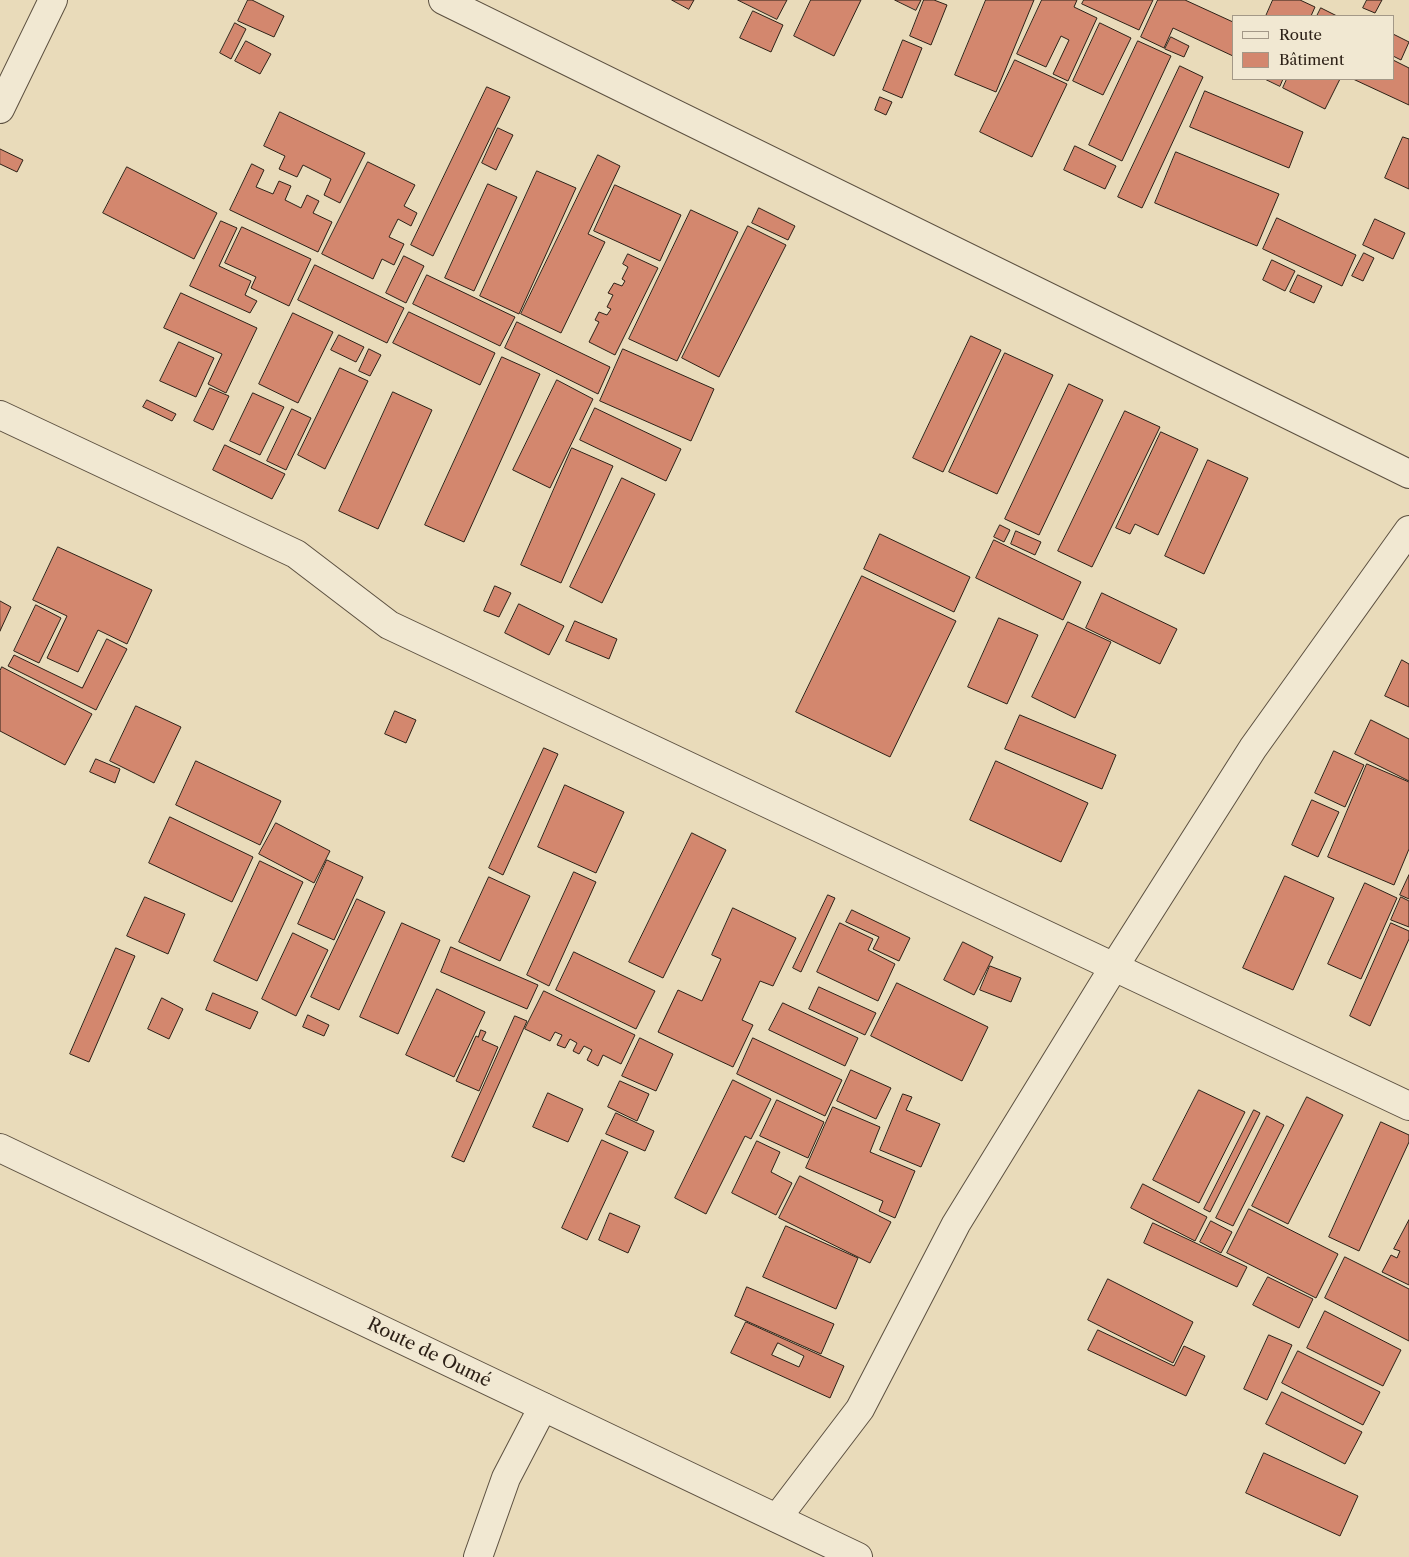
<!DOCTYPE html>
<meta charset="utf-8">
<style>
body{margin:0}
#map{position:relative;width:1409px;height:1557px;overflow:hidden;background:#e9dbba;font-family:"Libre Caslon Text",serif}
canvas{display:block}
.legend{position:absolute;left:1232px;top:15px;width:162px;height:65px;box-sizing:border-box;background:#f1e8d2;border:1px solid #a39887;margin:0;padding:6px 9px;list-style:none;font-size:15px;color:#2d2117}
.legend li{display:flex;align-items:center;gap:10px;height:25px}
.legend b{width:25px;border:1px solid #a39887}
</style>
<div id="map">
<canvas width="1409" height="1557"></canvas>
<ul class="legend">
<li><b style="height:6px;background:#f1e8d2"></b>Route</li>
<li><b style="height:14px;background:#d3876e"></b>Bâtiment</li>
</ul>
</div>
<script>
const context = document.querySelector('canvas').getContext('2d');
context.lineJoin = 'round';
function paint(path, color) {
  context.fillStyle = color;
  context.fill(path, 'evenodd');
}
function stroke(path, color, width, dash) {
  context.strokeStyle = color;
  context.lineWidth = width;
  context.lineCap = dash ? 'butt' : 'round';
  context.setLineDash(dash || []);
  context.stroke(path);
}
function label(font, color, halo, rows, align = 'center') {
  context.font = font + ' "Libre Caslon Text",serif';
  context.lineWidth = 4;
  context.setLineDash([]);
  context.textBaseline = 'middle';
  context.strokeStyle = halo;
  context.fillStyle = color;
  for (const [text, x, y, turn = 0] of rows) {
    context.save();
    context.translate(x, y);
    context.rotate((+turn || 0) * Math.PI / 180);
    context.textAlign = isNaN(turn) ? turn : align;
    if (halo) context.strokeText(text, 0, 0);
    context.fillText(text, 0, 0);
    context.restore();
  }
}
const building = new Path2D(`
 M 248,0 L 252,0 L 284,16 L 274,37 L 238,21 Z
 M 672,0 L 694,0 L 689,9 Z
 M 738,0 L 787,0 L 777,19 Z
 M 811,0 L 861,0 L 834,56 L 794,36 Z
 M 895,0 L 921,0 L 916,10 Z
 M 924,0 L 934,0 L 947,5 L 931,45 L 910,36 Z
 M 986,0 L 1034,0 L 996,92 L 955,75 Z
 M 1042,0 L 1077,0 L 1074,7 L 1097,18 L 1068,81 L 1053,74 L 1069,40 L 1061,36 L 1046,67 L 1017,54 Z
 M 1084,0 L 1153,0 L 1139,30 L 1082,4 Z
 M 1158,0 L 1185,0 L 1233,22 L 1233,56 L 1173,28 L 1164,48 L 1141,37 Z
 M 1273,0 L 1300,0 L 1315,7 L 1311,16 L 1266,16 Z
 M 1367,0 L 1382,0 L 1375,13 L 1363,8 Z
 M 1321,8 L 1337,16 L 1317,16 Z
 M 753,11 L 783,25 L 771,52 L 740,38 Z
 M 235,23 L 246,29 L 231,59 L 220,53 Z
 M 1100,23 L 1131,38 L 1103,95 L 1073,81 Z
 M 1393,34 L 1409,42 L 1401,60 L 1393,56 Z
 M 1171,37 L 1189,46 L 1184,57 L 1165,49 Z
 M 903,40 L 922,48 L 902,98 L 883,90 Z
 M 246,41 L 271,54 L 260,74 L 235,61 Z
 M 1138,41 L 1171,56 L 1122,161 L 1089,145 Z
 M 1015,60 L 1067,84 L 1032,157 L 980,132 Z
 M 1393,60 L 1409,68 L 1409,105 L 1353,79 L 1393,79 Z
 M 1180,66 L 1203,77 L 1142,208 L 1118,197 Z
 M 1265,79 L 1283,79 L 1280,86 Z
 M 1287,79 L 1340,79 L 1325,109 L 1283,88 Z
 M 487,87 L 510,97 L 433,256 L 411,245 Z
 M 1205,91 L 1303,132 L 1289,168 L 1190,127 Z
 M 880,97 L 892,102 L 886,115 L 875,110 Z
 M 280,112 L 365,153 L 340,203 L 324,195 L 331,179 L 303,165 L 297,177 L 279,169 L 285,156 L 264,146 Z
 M 498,128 L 513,135 L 496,170 L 482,163 Z
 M 1403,137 L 1409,139 L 1409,189 L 1385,178 Z
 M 1075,146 L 1116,166 L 1105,189 L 1064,170 Z
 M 0,149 L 23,160 L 17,172 L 0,164 Z
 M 1176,152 L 1279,194 L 1257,246 L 1155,203 Z
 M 598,155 L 620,166 L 588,234 L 605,242 L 561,333 L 521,314 Z
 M 368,162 L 415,185 L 404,206 L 417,213 L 411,226 L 398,219 L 389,237 L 404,244 L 394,265 L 382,259 L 373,279 L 322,254 Z
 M 252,164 L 264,170 L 256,187 L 273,194 L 279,181 L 291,186 L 285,200 L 301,208 L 307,195 L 319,201 L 313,213 L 332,222 L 318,252 L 230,210 Z
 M 127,167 L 217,213 L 194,259 L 103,213 Z
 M 537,171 L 576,188 L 519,314 L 480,296 Z
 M 488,184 L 517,197 L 474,291 L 445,278 Z
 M 615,185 L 681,215 L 660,261 L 594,231 Z
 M 759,208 L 795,226 L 788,240 L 752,223 Z
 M 691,210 L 738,232 L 677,361 L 629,339 Z
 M 1277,218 L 1356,255 L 1342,286 L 1263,249 Z
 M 1375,219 L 1405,233 L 1393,259 L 1363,245 Z
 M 221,221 L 237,228 L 219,266 L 251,281 L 245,295 L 257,301 L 250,313 L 190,286 Z
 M 748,226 L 786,245 L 719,377 L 682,358 Z
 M 242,227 L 311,259 L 289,306 L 251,288 L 256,277 L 225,263 Z
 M 1364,253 L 1374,258 L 1363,281 L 1352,276 Z
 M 628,254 L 658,268 L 615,355 L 589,342 L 599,322 L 595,320 L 599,312 L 607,315 L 611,309 L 607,307 L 613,295 L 608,293 L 614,283 L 622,286 L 625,281 L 622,279 L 628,267 L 623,264 Z
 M 404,256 L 424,266 L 406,303 L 386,293 Z
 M 1272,260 L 1295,271 L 1285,291 L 1263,280 Z
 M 315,265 L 404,308 L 387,343 L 298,300 Z
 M 427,275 L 515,317 L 500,346 L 413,304 Z
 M 1298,275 L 1322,286 L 1314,303 L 1290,292 Z
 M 181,293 L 257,328 L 226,393 L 208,384 L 222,354 L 164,328 Z
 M 409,312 L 495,353 L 480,385 L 393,343 Z
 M 293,313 L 333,332 L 298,403 L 259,384 Z
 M 517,322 L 610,367 L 598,394 L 505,348 Z
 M 339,335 L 364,347 L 356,362 L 331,350 Z
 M 971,336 L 1001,350 L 943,472 L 913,458 Z
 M 179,342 L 214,358 L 196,397 L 160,381 Z
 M 369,349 L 381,355 L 370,376 L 359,371 Z
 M 623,349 L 714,389 L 691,441 L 600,401 Z
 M 1005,353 L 1053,375 L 997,494 L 949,472 Z
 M 502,357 L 540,374 L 464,542 L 425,525 Z
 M 340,368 L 368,381 L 325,469 L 298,455 Z
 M 557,380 L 593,399 L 550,488 L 513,470 Z
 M 1069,384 L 1103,400 L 1039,535 L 1005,519 Z
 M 210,388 L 229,396 L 213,430 L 194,421 Z
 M 393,392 L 432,410 L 378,529 L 339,511 Z
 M 253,393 L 284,407 L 260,455 L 230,441 Z
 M 147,400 L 176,414 L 172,421 L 143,407 Z
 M 595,408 L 681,449 L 666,481 L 580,440 Z
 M 292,409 L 311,418 L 286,470 L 267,461 Z
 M 1125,411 L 1160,427 L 1092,567 L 1058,551 Z
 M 1161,432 L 1198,449 L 1158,535 L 1135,524 L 1130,534 L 1116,528 Z
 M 225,445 L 285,474 L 272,499 L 213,470 Z
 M 572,448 L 613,466 L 561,583 L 521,565 Z
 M 1208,460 L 1248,478 L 1204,574 L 1165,556 Z
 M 622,478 L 655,494 L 602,603 L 570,587 Z
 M 1000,525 L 1010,530 L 1004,542 L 994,537 Z
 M 1016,531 L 1041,542 L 1035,555 L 1011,544 Z
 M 880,534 L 970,577 L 954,612 L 864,569 Z
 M 994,540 L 1081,582 L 1063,620 L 976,578 Z
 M 58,547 L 152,590 L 127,644 L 98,630 L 78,672 L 47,658 L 67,616 L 33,600 Z
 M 862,576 L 956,621 L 890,757 L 796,712 Z
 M 495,586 L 511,593 L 499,617 L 484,611 Z
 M 1102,593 L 1177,629 L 1160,664 L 1086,628 Z
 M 0,601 L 11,607 L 0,631 Z
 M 519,604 L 564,626 L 549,655 L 505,633 Z
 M 36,605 L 61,618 L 39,663 L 14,651 Z
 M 999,618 L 1038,635 L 1007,704 L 968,687 Z
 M 575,621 L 617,639 L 609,659 L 566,641 Z
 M 1068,622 L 1111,642 L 1075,718 L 1032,697 Z
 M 107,639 L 127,649 L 96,710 L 8,666 L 14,655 L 82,688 Z
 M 1402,660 L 1409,664 L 1409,707 L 1385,696 Z
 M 2,667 L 92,714 L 65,765 L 0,731 L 0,671 Z
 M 136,706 L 181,727 L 154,783 L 110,761 Z
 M 395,711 L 416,720 L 406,743 L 385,734 Z
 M 1020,715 L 1116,755 L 1102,789 L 1005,749 Z
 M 1371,720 L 1409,739 L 1409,781 L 1355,754 Z
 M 544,748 L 558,754 L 503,875 L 489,868 Z
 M 1334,751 L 1364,765 L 1345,807 L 1315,793 Z
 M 96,759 L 120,769 L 115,783 L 90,772 Z
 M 196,761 L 281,801 L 260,845 L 176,805 Z
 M 996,761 L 1088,803 L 1061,862 L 970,820 Z
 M 1367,764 L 1409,782 L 1409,849 L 1394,885 L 1328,857 Z
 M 565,785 L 624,812 L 596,873 L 538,847 Z
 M 1312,800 L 1339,812 L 1318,857 L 1292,845 Z
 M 170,817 L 253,857 L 232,902 L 149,863 Z
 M 276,823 L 330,851 L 314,883 L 259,854 Z
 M 692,833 L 726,850 L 663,978 L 629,962 Z
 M 327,860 L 363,877 L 334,940 L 298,924 Z
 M 260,861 L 303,882 L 257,981 L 214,961 Z
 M 574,872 L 596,882 L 549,986 L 527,975 Z
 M 1409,875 L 1409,899 L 1400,895 Z
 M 1285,876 L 1334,898 L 1293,990 L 1243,968 Z
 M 489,877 L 530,896 L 500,961 L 459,942 Z
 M 1365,883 L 1397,898 L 1361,979 L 1328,964 Z
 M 828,895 L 835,898 L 801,972 L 793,968 Z
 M 145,897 L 185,914 L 168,954 L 127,936 Z
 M 1401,897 L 1409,901 L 1409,927 L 1391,920 Z
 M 357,899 L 385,912 L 339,1010 L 311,997 Z
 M 733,908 L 796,938 L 773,986 L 760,981 L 742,1020 L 753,1025 L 733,1067 L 658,1032 L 678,990 L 702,1001 L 721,959 L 712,955 Z
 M 852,910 L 910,938 L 899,961 L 873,949 L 879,937 L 846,922 Z
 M 402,923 L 440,940 L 398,1034 L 360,1017 Z
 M 840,923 L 873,939 L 868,950 L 895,964 L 878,1001 L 817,972 Z
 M 1391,923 L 1409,931 L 1409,939 L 1370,1026 L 1350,1016 Z
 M 293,933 L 328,950 L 296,1016 L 262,999 Z
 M 963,942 L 993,957 L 974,995 L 944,980 Z
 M 451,947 L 538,985 L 527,1009 L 441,972 Z
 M 116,948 L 135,956 L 89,1062 L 70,1054 Z
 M 574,952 L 655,991 L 636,1029 L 556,990 Z
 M 990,966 L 1021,978 L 1011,1002 L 980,990 Z
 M 897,983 L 988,1027 L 962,1081 L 871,1036 Z
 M 819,987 L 876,1013 L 865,1035 L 809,1009 Z
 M 437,989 L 485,1012 L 454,1077 L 406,1055 Z
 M 544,991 L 635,1035 L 621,1064 L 603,1055 L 598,1066 L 587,1060 L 592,1050 L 584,1046 L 579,1054 L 573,1051 L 577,1043 L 570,1039 L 565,1048 L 557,1045 L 562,1035 L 555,1032 L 550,1041 L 525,1029 Z
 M 213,993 L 258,1012 L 250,1029 L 206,1010 Z
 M 162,998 L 183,1009 L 169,1039 L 148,1029 Z
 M 783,1003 L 858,1038 L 845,1066 L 769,1030 Z
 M 308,1015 L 329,1025 L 324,1036 L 303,1027 Z
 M 515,1016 L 527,1021 L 464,1162 L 452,1157 Z
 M 481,1030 L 486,1032 L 482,1040 L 498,1047 L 479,1091 L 456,1081 L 476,1036 L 478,1037 Z
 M 640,1038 L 673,1054 L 656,1091 L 622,1076 Z
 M 753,1038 L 842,1080 L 825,1116 L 737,1074 Z
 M 851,1070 L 891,1088 L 876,1119 L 837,1101 Z
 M 733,1080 L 771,1099 L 751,1139 L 745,1136 L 706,1214 L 675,1198 Z
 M 620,1081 L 649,1094 L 637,1121 L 608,1107 Z
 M 1199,1090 L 1245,1112 L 1199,1203 L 1153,1180 Z
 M 548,1093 L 583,1109 L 568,1142 L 533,1127 Z
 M 903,1094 L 912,1097 L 906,1110 L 940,1124 L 921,1167 L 880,1150 Z
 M 1307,1097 L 1343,1115 L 1288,1224 L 1252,1206 Z
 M 777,1100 L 824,1122 L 808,1158 L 760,1136 Z
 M 833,1107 L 880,1127 L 870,1152 L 915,1171 L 895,1218 L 879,1211 L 883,1201 L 806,1168 Z
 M 1254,1110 L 1260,1113 L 1210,1212 L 1204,1209 Z
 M 616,1113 L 654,1131 L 645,1151 L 606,1134 Z
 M 1267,1116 L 1284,1125 L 1233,1226 L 1216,1218 Z
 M 1381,1122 L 1409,1135 L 1409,1142 L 1359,1251 L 1329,1237 Z
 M 602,1140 L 628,1152 L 587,1240 L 562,1228 Z
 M 757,1141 L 780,1152 L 771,1172 L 792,1183 L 776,1215 L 732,1193 Z
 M 800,1176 L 891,1222 L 870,1263 L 779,1218 Z
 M 1143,1184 L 1207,1217 L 1195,1241 L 1131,1208 Z
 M 1249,1209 L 1338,1254 L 1316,1298 L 1227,1253 Z
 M 610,1213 L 640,1226 L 628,1253 L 599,1240 Z
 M 1409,1220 L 1409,1285 L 1382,1272 L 1391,1255 L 1397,1258 L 1400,1251 L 1394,1249 Z
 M 1211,1221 L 1232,1232 L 1221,1253 L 1200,1242 Z
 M 1153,1223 L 1247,1267 L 1237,1287 L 1144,1243 Z
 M 786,1226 L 858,1258 L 836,1309 L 763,1277 Z
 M 1345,1257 L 1409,1289 L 1409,1341 L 1325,1298 Z
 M 1268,1277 L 1313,1299 L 1299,1328 L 1253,1305 Z
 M 1108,1279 L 1193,1322 L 1173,1363 L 1088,1320 Z
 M 747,1287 L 834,1324 L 821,1354 L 735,1316 Z
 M 1325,1311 L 1401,1350 L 1383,1386 L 1307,1348 Z
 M 746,1322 L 844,1366 L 830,1398 L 731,1353 ZM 778,1343 L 804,1356 L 799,1367 L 772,1355 Z
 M 1098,1330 L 1174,1366 L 1184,1346 L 1205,1356 L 1186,1396 L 1088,1350 Z
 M 1269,1335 L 1292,1345 L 1267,1400 L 1244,1389 Z
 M 1298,1351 L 1380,1392 L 1363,1425 L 1282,1383 Z
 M 1282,1392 L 1362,1432 L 1345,1464 L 1266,1424 Z
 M 1264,1453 L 1358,1496 L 1340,1536 L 1246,1493 Z`);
paint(building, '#d3876e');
stroke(building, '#2d2117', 1);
const minor = new Path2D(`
 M 443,0 L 1409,474
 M 0,109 L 53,0
 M 0,415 L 296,554 L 389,625 L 1409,1106
 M 777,1518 L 860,1409 L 956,1224 L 1114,967 L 1253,748 L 1409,530
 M 478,1557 L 506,1478 L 543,1407`);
const tertiary = new Path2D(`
 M 0,1148 L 858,1557`);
stroke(minor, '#5c5040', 30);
stroke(tertiary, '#5c5040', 30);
stroke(minor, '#f1e8d2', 28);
stroke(tertiary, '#f1e8d2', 28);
label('18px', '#2d2117', '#f1e8d2', [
 ["Route de Oumé",429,1353,26]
]);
</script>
